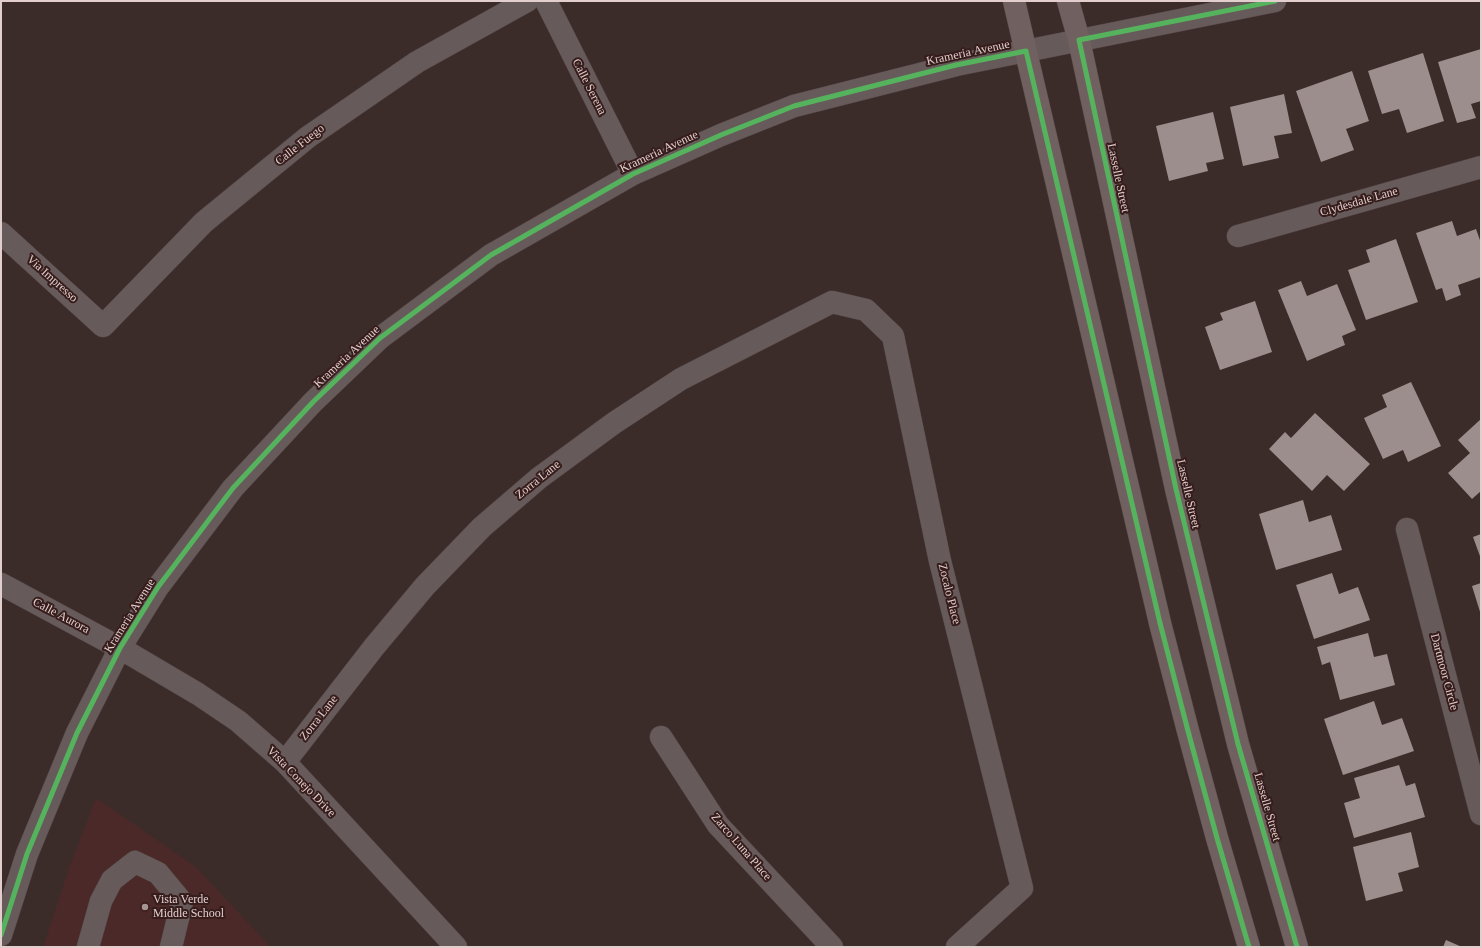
<!DOCTYPE html>
<style>
body{margin:0}
#map{position:relative;width:1482px;height:948px;overflow:hidden;background:#3b2c2a;font-family:"Times New Roman",serif}
canvas{display:block}
.frame{position:absolute;inset:0;border:2px solid #e1cecd;pointer-events:none}
</style>
<div id="map">
<canvas width="1482" height="948"></canvas>
<div class="frame"></div>
</div>
<script>
const context = document.querySelector('canvas').getContext('2d');
context.lineJoin = 'round';
function paint(path, color) {
  context.fillStyle = color;
  context.fill(path, 'evenodd');
}
function stroke(path, color, width, dash) {
  context.strokeStyle = color;
  context.lineWidth = width;
  context.lineCap = dash ? 'butt' : 'round';
  context.setLineDash(dash || []);
  context.stroke(path);
}
function label(font, color, halo, rows, align = 'center') {
  context.font = font + ' "Times New Roman",serif';
  context.lineWidth = 4;
  context.setLineDash([]);
  context.textBaseline = 'middle';
  context.strokeStyle = halo;
  context.fillStyle = color;
  for (const [text, x, y, turn = 0] of rows) {
    context.save();
    context.translate(x, y);
    context.rotate((+turn || 0) * Math.PI / 180);
    context.textAlign = isNaN(turn) ? turn : align;
    if (halo) context.strokeText(text, 0, 0);
    context.fillText(text, 0, 0);
    context.restore();
  }
}
paint(new Path2D(`
 M 96,798 L 196,867 L 271,947 L 43,947 L 70,865 Z`), '#4a2928');
paint(new Path2D(`
 M 1481,49 L 1481,101 L 1471,104 L 1476,118 L 1457,123 L 1438,62 Z
 M 1423,53 L 1444,121 L 1407,133 L 1399,109 L 1382,114 L 1368,71 Z
 M 1352,71 L 1369,121 L 1346,129 L 1354,150 L 1321,162 L 1296,91 Z
 M 1284,94 L 1292,133 L 1274,136 L 1279,158 L 1243,166 L 1230,107 Z
 M 1213,112 L 1224,159 L 1206,163 L 1208,171 L 1169,181 L 1156,126 Z
 M 1452,221 L 1457,236 L 1476,229 L 1481,243 L 1481,277 L 1458,285 L 1461,295 L 1446,301 L 1442,288 L 1436,290 L 1416,233 Z
 M 1396,239 L 1418,302 L 1366,320 L 1348,270 L 1370,262 L 1366,250 Z
 M 1301,281 L 1307,296 L 1337,284 L 1356,330 L 1342,336 L 1345,345 L 1307,361 L 1278,290 Z
 M 1255,301 L 1272,352 L 1220,370 L 1205,327 L 1223,320 L 1220,313 Z
 M 1411,382 L 1441,446 L 1408,462 L 1403,450 L 1383,459 L 1364,418 L 1387,407 L 1382,395 Z
 M 1315,413 L 1370,464 L 1344,491 L 1327,475 L 1312,491 L 1269,449 L 1285,432 L 1291,438 Z
 M 1481,419 L 1481,491 L 1472,499 L 1448,473 L 1470,453 L 1458,440 Z
 M 1303,500 L 1309,522 L 1331,515 L 1342,550 L 1276,570 L 1259,514 Z
 M 1481,534 L 1481,559 L 1473,537 Z
 M 1332,573 L 1339,594 L 1358,587 L 1370,620 L 1314,639 L 1296,585 Z
 M 1481,583 L 1481,615 L 1472,586 Z
 M 1368,633 L 1374,657 L 1387,654 L 1395,685 L 1340,700 L 1330,662 L 1322,665 L 1317,647 Z
 M 1374,701 L 1382,725 L 1402,718 L 1414,751 L 1343,775 L 1324,719 Z
 M 1399,765 L 1406,786 L 1415,783 L 1425,817 L 1354,838 L 1344,803 L 1360,798 L 1354,778 Z
 M 1411,832 L 1419,867 L 1398,873 L 1403,891 L 1366,901 L 1353,847 Z
 M 1446,940 L 1462,947 L 1443,947 Z`), '#9c8e8c');
const minor = new Path2D(`
 M 546,1 L 633,174
 M 1,233 L 103,326 L 204,222 L 308,137 L 417,62 L 527,1
 M 1238,236 L 1481,167
 M 1407,529 L 1481,814
 M 1,584 L 120,648 L 198,694 L 238,721 L 285,762 L 456,947
 M 661,737 L 718,825 L 832,947
 M 285,762 L 374,647 L 425,586 L 482,527 L 539,478 L 614,423 L 681,379 L 832,302 L 866,310 L 893,336 L 940,561 L 1022,888 L 957,947
 M 1,935 L 27,854 L 77,733 L 120,648 L 158,587 L 233,488 L 313,402 L 380,338 L 491,255 L 633,174 L 721,135 L 794,106 L 956,65 L 1275,1
 M 88,947 L 101,901 L 112,880 L 135,862 L 158,873 L 182,902 L 171,947`);
const major = new Path2D(`
 M 1014,1 L 1160,623 L 1188,731 L 1217,838 L 1249,947
 M 1068,1 L 1079,40 L 1176,489 L 1238,744 L 1297,947`);
stroke(minor, '#574948', 23);
stroke(major, '#574948', 23);
stroke(minor, '#665b5a', 22);
stroke(major, '#706160', 22);
stroke(new Path2D(`
 M 1275,1 L 1079,40 L 1176,489 L 1238,744 L 1297,947
 M 1,935 L 27,854 L 77,733 L 120,648 L 158,587 L 233,488 L 313,402 L 380,338 L 491,255 L 633,174 L 721,135 L 794,106 L 956,65 L 1026,51 L 1160,623 L 1188,731 L 1217,838 L 1249,947`), '#56b35d', 5);
for (const [x, y, r, color] of [
 [145,907,4,"#a79594"]
]) {
  const dot = new Path2D();
  dot.arc(x, y, r, 0, 2 * Math.PI);
  context.fillStyle = color;
  context.fill(dot);
  stroke(dot, '#361c1b', 1.5);
}
label('12px', '#e1cecd', '#361c1b', [
 ["Krameria Avenue",968,53,-12],
 ["Calle Serena",589,87,63],
 ["Calle Fuego",300,145,-38],
 ["Krameria Avenue",659,152,-25],
 ["Lasselle Street",1118,178,78],
 ["Clydesdale Lane",1359,202,-16],
 ["Via Impresso",52,279,42],
 ["Krameria Avenue",347,357,-43],
 ["Zorra Lane",538,480,-39],
 ["Lasselle Street",1188,494,77],
 ["Zocalo Place",949,594,76],
 ["Calle Aurora",61,616,28],
 ["Krameria Avenue",130,616,-58],
 ["Dartmoor Circle",1444,672,75],
 ["Zorra Lane",319,718,-52],
 ["Vista Conejo Drive",301,782,46],
 ["Lasselle Street",1267,807,74],
 ["Zarco Luna Place",741,847,49]
]);
label('12px', '#e1cecd', '#361c1b', [
 ["Vista Verde",153,900],
 ["Middle School",153,914]
], 'left');
</script>
